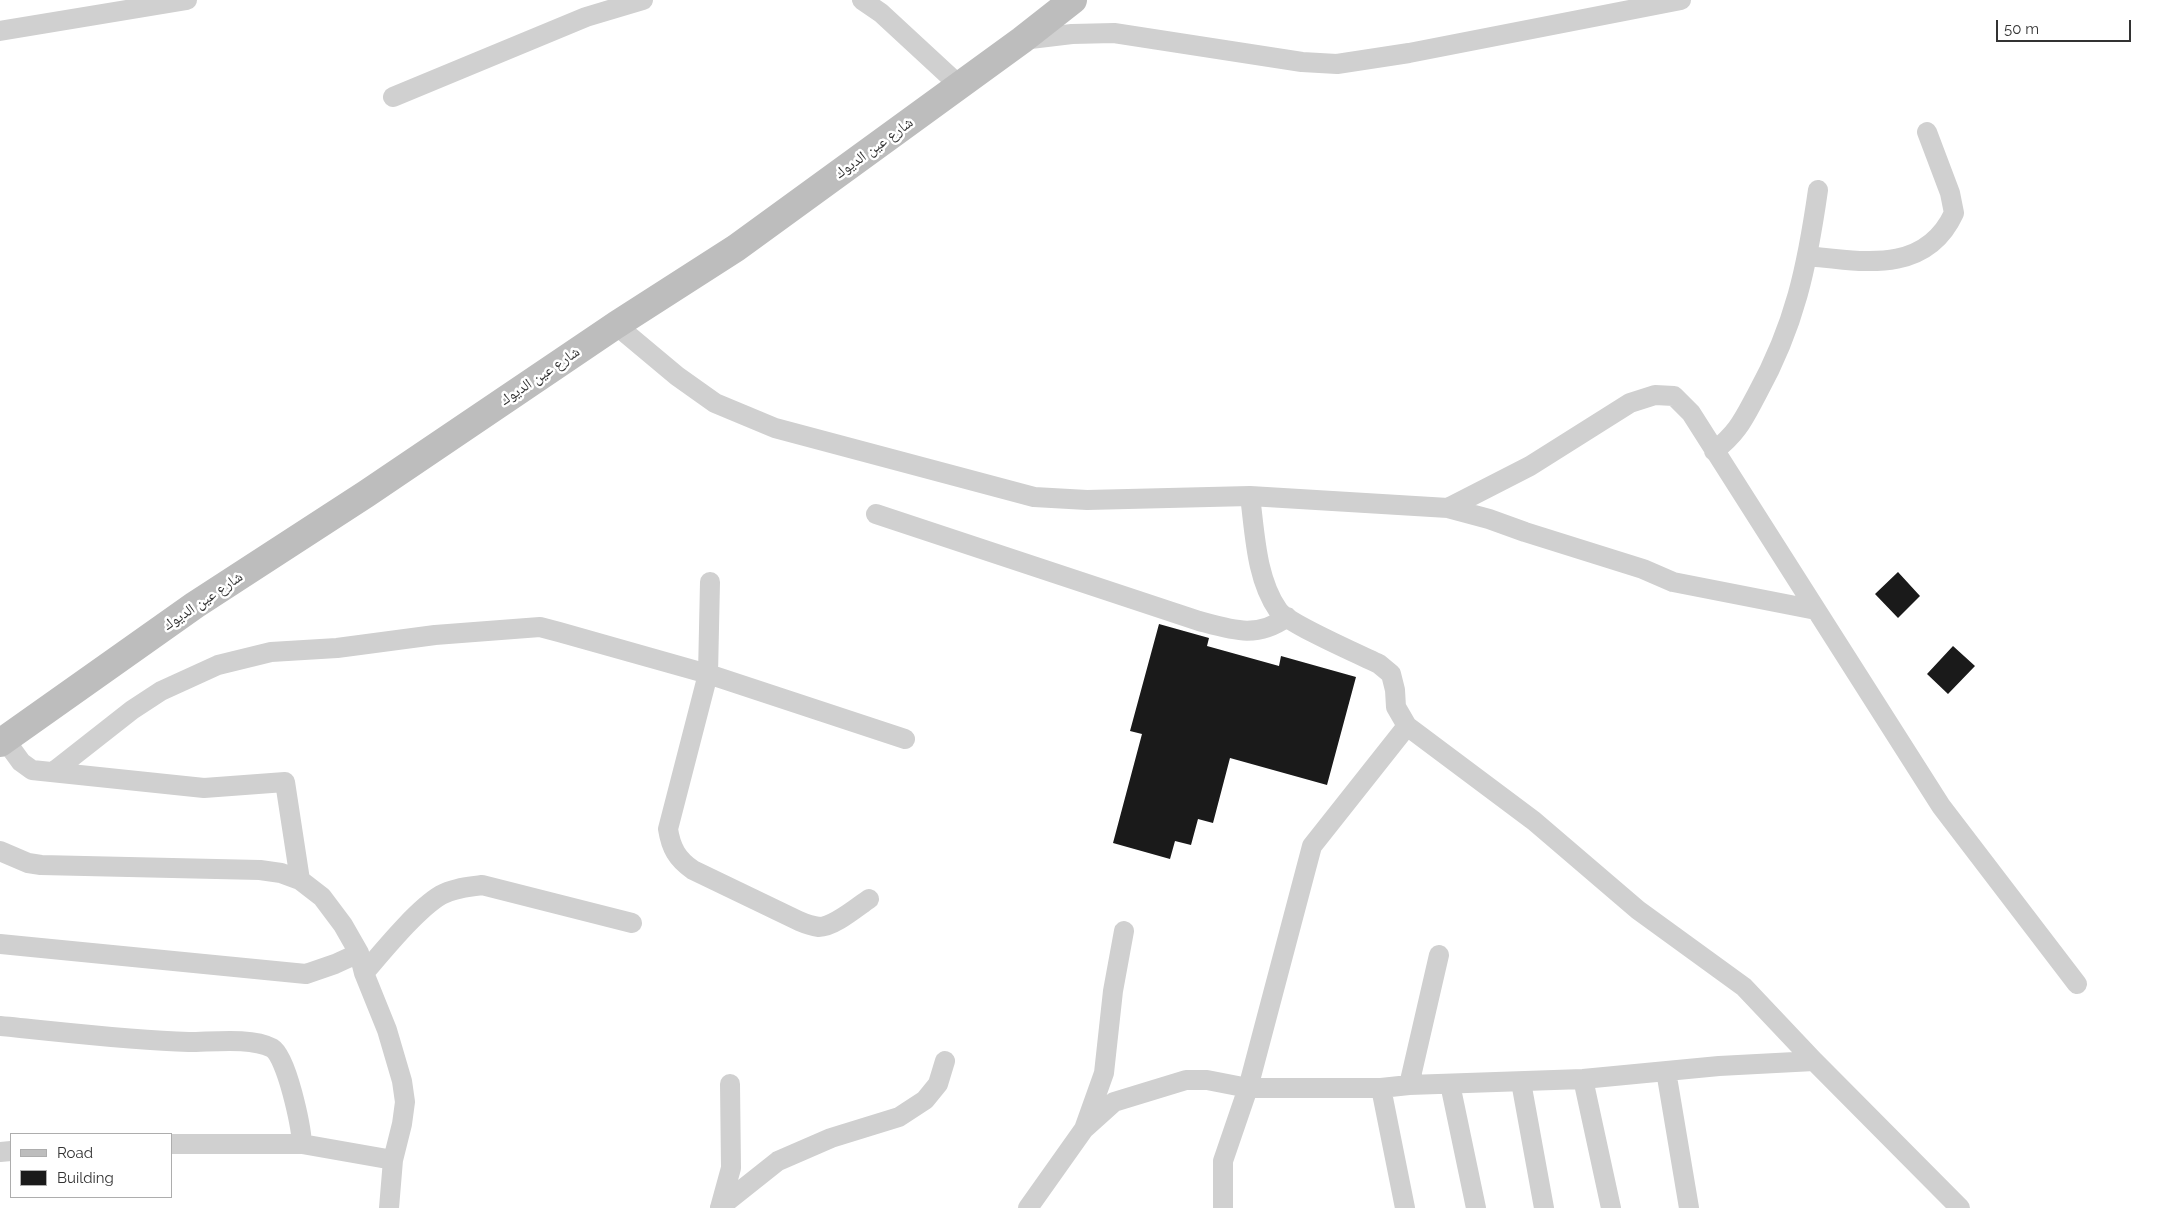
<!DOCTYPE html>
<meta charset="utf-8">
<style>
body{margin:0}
#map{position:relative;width:2169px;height:1208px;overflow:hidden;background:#fff;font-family:Raleway,sans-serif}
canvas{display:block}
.legend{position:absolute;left:10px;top:1133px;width:162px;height:65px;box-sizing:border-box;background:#fff;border:1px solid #adadad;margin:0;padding:6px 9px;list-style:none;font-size:15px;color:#333}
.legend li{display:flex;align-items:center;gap:10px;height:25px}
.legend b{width:25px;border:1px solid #adadad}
.scale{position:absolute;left:1996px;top:20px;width:135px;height:22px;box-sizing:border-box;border:2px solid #333;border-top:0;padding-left:6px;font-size:15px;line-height:18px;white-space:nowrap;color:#333;-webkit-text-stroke:4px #fff;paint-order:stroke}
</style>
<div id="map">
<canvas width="2169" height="1208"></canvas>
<ul class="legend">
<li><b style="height:6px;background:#bdbdbd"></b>Road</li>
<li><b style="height:14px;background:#1a1a1a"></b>Building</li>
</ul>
<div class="scale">50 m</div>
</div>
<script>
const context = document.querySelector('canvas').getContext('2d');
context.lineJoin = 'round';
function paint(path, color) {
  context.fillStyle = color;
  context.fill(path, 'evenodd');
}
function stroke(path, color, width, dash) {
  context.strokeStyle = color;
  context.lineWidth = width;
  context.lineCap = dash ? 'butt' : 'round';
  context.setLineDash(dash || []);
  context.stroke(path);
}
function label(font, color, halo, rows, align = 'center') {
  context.font = font + ' Raleway,"Noto Naskh Arabic",sans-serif';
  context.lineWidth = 5;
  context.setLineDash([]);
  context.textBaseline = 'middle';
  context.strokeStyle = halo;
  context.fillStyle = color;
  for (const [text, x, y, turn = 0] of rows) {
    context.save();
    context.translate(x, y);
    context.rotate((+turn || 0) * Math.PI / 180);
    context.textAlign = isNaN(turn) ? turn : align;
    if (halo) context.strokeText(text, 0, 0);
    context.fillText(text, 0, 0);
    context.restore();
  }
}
paint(new Path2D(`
 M 1898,572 L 1920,596 L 1898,618 L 1875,594 Z
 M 1159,624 L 1209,638 L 1207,646 L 1279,666 L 1281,656 L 1356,677 L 1327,785 L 1230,758 L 1213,823 L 1198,819 L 1191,845 L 1175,841 L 1170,859 L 1113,843 L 1142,734 L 1130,731 Z
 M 1953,646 L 1975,666 L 1948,694 L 1927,674 Z`), '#1a1a1a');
stroke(new Path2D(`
 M 862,0 L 881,13 L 960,86
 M 0,31 L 187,0
 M 1022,40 L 1072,34 L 1114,33 L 1302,62 L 1337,64 L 1409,53 L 1681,0
 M 393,97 L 586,17 L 643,0
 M 1808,256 C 1864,262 1926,274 1954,213 L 1950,193 L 1927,132
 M 616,325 L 677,376 L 715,403 L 775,428 L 1034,497 L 1087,500 L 1250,496 C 1255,534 1256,578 1278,610 C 1287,623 1360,655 1379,664 L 1391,674 L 1395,690 L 1396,707 L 1407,726 L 1534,821 L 1638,910 L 1744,987 L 1814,1061
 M 1714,451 C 1738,433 1744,418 1757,394 C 1795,325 1807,267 1818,190
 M 1250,496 L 1448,508 L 1530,466 L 1630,403 L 1655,395 L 1674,396 L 1691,413 L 1941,806 L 2077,984
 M 1448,508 L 1489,519 L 1525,532 L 1643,569 L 1673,582 L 1816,610
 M 876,514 L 1199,621 C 1232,630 1257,639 1287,617
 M 710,582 L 708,674 L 668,829 C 671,848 677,859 693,870 L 799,921 C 806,924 812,926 819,927 C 834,927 857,907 869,899
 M 5,740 L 21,762 L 32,770 L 204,788 L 285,782 L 300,880 L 322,897 L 343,925 L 359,953 L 364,973 L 387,1030 L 402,1081 L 405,1102 L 402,1124 L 393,1160 L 389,1208
 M 53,772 L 132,710 L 161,691 L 218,665 L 271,652 L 337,648 L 435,635 L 540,627 L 559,632 L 708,674 L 905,739
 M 0,851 L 28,863 L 41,865 L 260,870 L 281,873 L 300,880
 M 0,944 L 306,974 L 335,964 L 359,953
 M 364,973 C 383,951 417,909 441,895 C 453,888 469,887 482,885 L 632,923
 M 0,1026 C 63,1032 126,1040 189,1042 C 212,1042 251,1037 272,1048 C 287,1057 301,1126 302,1144
 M 1666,1071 L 1689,1208
 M 1583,1079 L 1611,1208
 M 1521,1082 L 1544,1208
 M 1450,1084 L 1476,1208
 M 1409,1085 L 1583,1079 L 1719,1066 L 1814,1061 L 1960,1208
 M 1381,1088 L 1405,1208
 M 1084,1129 L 1114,1102 L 1186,1080 L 1207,1080 L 1248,1088 L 1381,1088 L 1409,1085 L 1439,955
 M 171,1144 L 302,1144 L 393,1160
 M 0,1152 L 11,1151
 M 720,1207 L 778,1161 L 831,1138 L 899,1117 L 925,1100 L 938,1084 L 945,1061
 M 720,1208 L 731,1168 L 730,1084
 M 1028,1208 L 1084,1129 L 1104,1073 L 1113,991 L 1124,931
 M 1223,1208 L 1223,1161 L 1248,1088 L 1312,846 L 1407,726`), '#d0d0d0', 20);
stroke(new Path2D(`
 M 0,743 L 195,605 L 366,494 L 616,325 L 736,248 L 1022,40 L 1073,0`), '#bdbdbd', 28);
label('15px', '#333', '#fff', [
 ["شارع عين الديوك",874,148,-36],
 ["شارع عين الديوك",540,376,-34],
 ["شارع عين الديوك",203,601,-34]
]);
</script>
